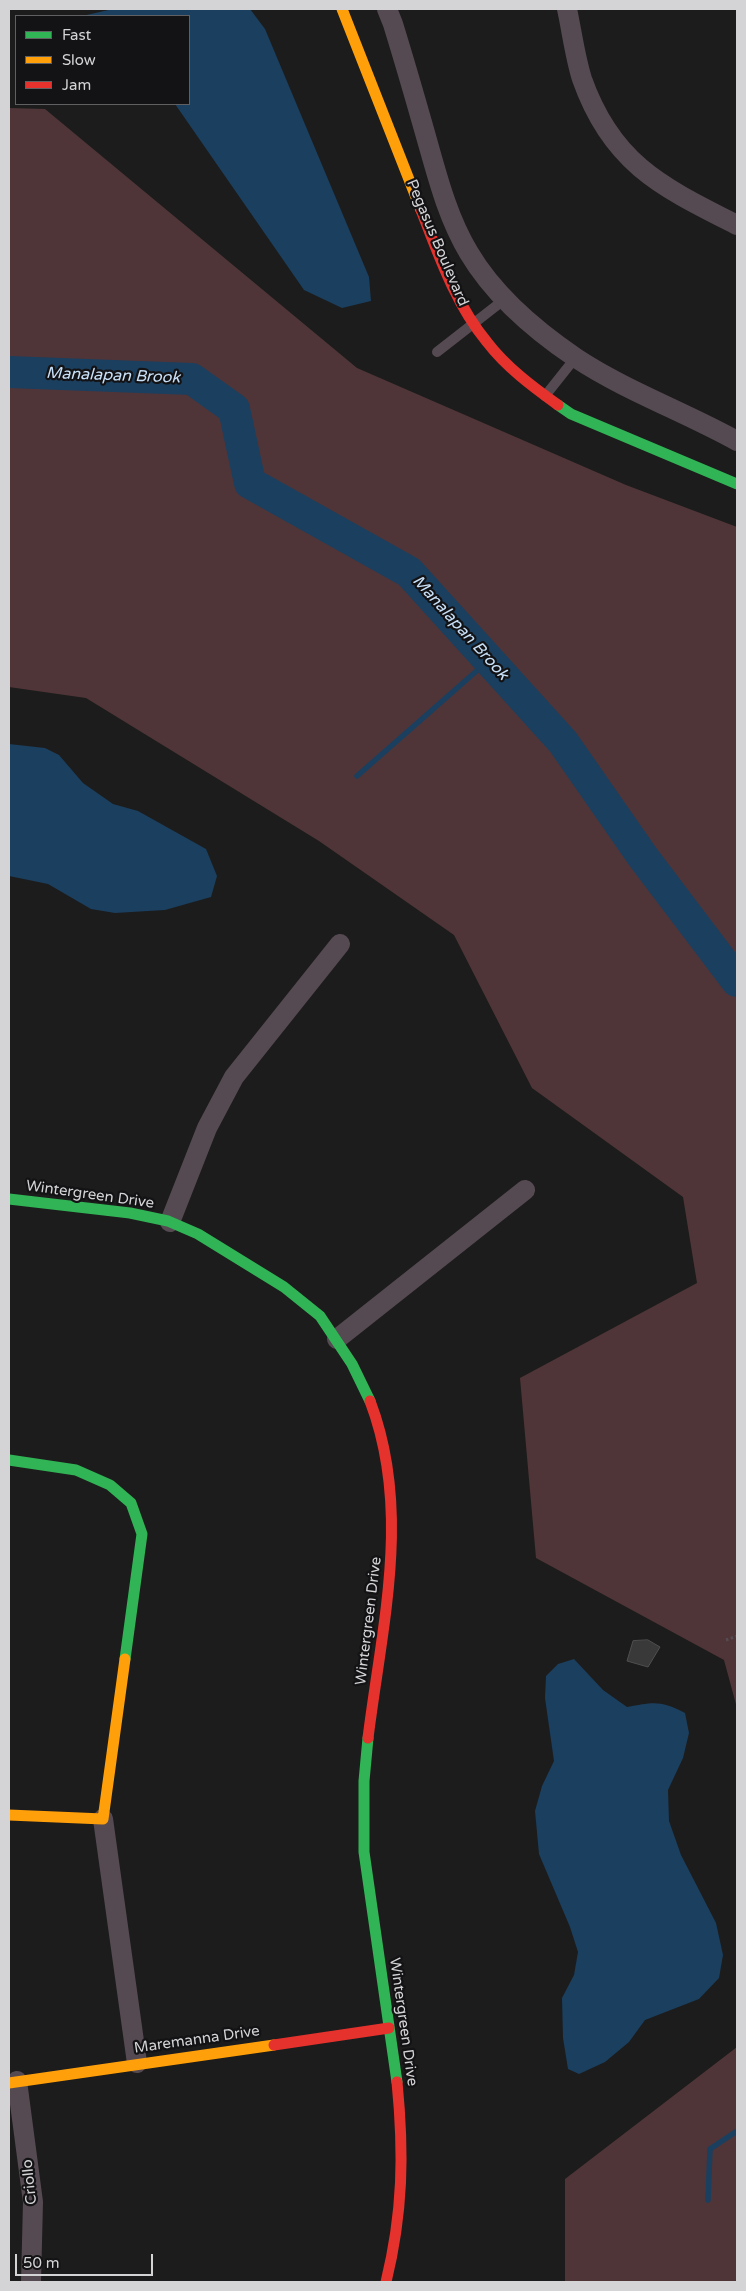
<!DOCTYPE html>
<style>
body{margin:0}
#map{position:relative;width:746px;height:2291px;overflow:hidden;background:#1c1c1c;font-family:"Varela Round",sans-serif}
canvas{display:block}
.frame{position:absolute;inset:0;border:10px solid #d4d3d5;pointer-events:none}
.legend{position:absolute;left:15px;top:15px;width:175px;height:90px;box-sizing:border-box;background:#131214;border:1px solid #605f61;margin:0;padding:6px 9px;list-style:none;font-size:15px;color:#d4d3d5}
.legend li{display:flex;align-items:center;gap:10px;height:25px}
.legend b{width:25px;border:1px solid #605f61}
.scale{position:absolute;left:15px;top:2254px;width:138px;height:22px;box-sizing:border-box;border:2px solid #d4d3d5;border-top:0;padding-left:6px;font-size:15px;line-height:18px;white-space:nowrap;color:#d4d3d5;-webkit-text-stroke:4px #131214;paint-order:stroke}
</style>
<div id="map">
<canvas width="746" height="2291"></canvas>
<div class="frame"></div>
<ul class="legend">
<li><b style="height:6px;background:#30b455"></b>Fast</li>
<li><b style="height:6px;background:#ff9f0a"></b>Slow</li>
<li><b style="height:6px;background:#e5322d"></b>Jam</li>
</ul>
<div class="scale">50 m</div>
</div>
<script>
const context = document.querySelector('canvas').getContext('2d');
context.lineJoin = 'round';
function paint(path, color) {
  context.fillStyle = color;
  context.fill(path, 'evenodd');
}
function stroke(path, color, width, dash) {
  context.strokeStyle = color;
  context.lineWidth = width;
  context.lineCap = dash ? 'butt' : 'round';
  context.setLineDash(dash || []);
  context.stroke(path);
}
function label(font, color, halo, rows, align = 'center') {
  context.font = font + ' "Varela Round",sans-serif';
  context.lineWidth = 4.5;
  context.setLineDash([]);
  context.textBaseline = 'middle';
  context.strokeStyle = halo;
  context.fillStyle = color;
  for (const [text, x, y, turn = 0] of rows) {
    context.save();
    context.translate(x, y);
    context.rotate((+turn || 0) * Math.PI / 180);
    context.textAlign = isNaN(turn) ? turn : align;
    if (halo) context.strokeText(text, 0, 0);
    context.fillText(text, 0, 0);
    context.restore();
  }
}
paint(new Path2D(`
 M 9,108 L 45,109 L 357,368 L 626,485 L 737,527 L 737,1708 L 724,1660 L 536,1558 L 520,1378 L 697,1283 L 683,1197 L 532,1088 L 454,935 L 319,841 L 86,698 L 9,687 Z
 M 737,2047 L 737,2282 L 565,2282 L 565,2179 Z`), '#503538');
paint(new Path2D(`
 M 113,9 L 250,9 L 265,29 L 369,277 L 371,301 L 342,308 L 304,290 L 175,104 L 189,104 L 189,16 L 82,16 Z
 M 9,744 L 45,748 L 59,755 L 83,783 L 113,804 L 138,811 L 206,849 L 217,876 L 211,897 L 165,910 L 115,913 L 91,909 L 48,884 L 9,876 Z
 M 574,1659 L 603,1690 L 627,1707 C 653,1702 661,1700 685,1713 L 689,1733 L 683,1758 L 668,1790 L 669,1821 L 681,1855 L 716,1923 L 723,1955 L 719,1978 L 699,1999 L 645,2020 L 629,2042 L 605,2062 L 579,2074 L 568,2069 L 563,2038 L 562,1998 L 574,1975 L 578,1952 L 570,1927 L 539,1854 L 535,1811 L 542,1786 L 554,1761 L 545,1698 L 546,1676 L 558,1664 Z`), '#1b3f5e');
stroke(new Path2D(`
 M 357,776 L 489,660
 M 708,2200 L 710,2149 L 737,2131`), '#1b3f5e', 5.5);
stroke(new Path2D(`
 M 9,372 L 192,379 L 234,409 L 250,483 L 409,572 L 563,742 L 643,857 L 737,981`), '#1b3f5e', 32);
const building = new Path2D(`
 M 648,1640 L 660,1647 L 648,1667 L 627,1661 L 633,1641 Z`);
paint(building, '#39393a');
stroke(building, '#4f4f4f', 1);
stroke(new Path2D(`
 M 726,1640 L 737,1636`), '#544c52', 3, [2.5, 2.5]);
stroke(new Path2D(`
 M 437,352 L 505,299
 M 545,396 L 576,357`), '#554a51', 10);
stroke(new Path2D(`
 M 387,9 L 393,24 C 405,63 416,101 427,140 C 438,179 448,218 469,253 C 494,295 536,331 576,358 C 626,391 685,412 737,441
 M 567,9 C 572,32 575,57 582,79 C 612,164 662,187 737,225
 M 170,1222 L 207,1128 L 234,1077 L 340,944
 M 337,1339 L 525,1190
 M 103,1819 L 137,2063
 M 17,2081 L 33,2202 L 31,2282`), '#554a51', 20);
stroke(new Path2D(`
 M 558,405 L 571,414 L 737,484
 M 9,1199 L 130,1213 L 168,1221 L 198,1234 L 284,1287 L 320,1316 L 352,1364 L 370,1401
 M 9,1460 L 76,1470 L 110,1485 L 131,1503 L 142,1534 L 125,1659
 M 368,1738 L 364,1781 L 364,1852 L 397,2082`), '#30b455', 11);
stroke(new Path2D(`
 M 342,9 L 421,210
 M 9,1815 L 103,1819 L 125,1659
 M 9,2083 L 274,2045`), '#ff9f0a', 11);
stroke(new Path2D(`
 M 421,210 C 439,256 455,303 487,342 C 506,367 533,387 558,405
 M 368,1738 C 382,1625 412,1511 370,1401
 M 274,2045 L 389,2028
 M 386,2282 C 403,2213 404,2153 397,2082`), '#e5322d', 11);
label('15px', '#d4d3d5', '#131214', [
 ["Pegasus Boulevard",437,243,67],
 ["Wintergreen Drive",90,1195,8],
 ["Wintergreen Drive",369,1621,-83],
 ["Wintergreen Drive",403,2022,82],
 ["Maremanna Drive",197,2040,-8],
 ["Criollo",30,2182,-96]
]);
label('italic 16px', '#c8e1f8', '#131214', [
 ["Manalapan Brook",113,376,2],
 ["Manalapan Brook",460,628,48]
]);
</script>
